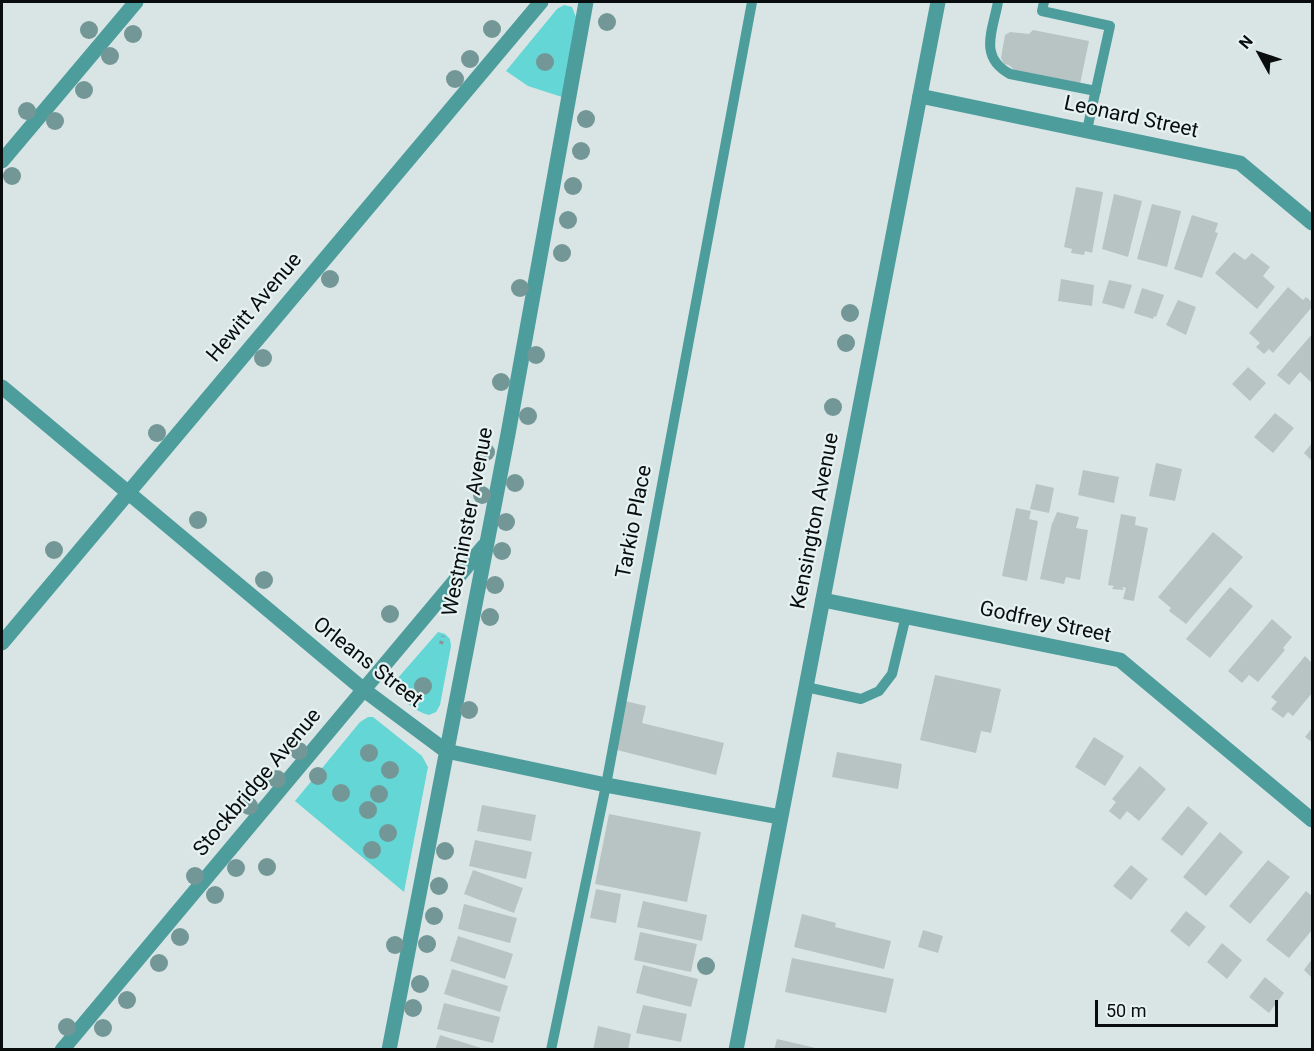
<!DOCTYPE html>
<style>
body{margin:0}
#map{position:relative;width:1314px;height:1051px;overflow:hidden;background:#d9e5e4;font-family:Roboto,sans-serif}
canvas{display:block}
.frame{position:absolute;inset:0;border:3px solid #090d0d;pointer-events:none}
.north{position:absolute;left:1230px;top:24px;width:60px;height:60px;-webkit-text-stroke:4px #e6f2f1;paint-order:stroke;rotate:310deg;font-size:16px;font-weight:700;line-height:24px;text-align:center;color:#090d0d}
.north::after{content:'';display:block;margin:auto;width:21px;height:27px;background:#090d0d;clip-path:polygon(50% 0,100% 100%,50% 72%,0 100%)}
.scale{position:absolute;left:1095px;top:1000px;width:183px;height:27px;box-sizing:border-box;border:3px solid #090d0d;border-top:0;padding-left:8px;font-size:18px;line-height:21px;white-space:nowrap;color:#090d0d;-webkit-text-stroke:4px #e6f2f1;paint-order:stroke}
</style>
<div id="map">
<canvas width="1314" height="1051"></canvas>
<div class="frame"></div>
<div class="north">N</div>
<div class="scale">50 m</div>
</div>
<script>
const context = document.querySelector('canvas').getContext('2d');
context.lineJoin = 'round';
function paint(path, color) {
  context.fillStyle = color;
  context.fill(path, 'evenodd');
}
function stroke(path, color, width, dash) {
  context.strokeStyle = color;
  context.lineWidth = width;
  context.lineCap = dash ? 'butt' : 'round';
  context.setLineDash(dash || []);
  context.stroke(path);
}
function label(font, color, halo, rows, align = 'center') {
  context.font = font + ' Roboto,sans-serif';
  context.lineWidth = 4.5;
  context.setLineDash([]);
  context.textBaseline = 'middle';
  context.strokeStyle = halo;
  context.fillStyle = color;
  for (const [text, x, y, turn = 0] of rows) {
    context.save();
    context.translate(x, y);
    context.rotate((+turn || 0) * Math.PI / 180);
    context.textAlign = isNaN(turn) ? turn : align;
    if (halo) context.strokeText(text, 0, 0);
    context.fillText(text, 0, 0);
    context.restore();
  }
}
paint(new Path2D(`
 M 564,5 L 572,7 L 576,17 L 562,97 L 528,86 L 506,71 L 557,9 Z
 M 438,632 L 445,634 L 450,639 L 451,646 L 440,705 L 436,712 L 429,715 C 416,712 398,698 394,685 L 397,679 Z
 M 368,717 L 373,717 L 422,756 L 428,767 L 404,892 L 295,801 L 360,722 Z`), '#63d6d5');
paint(new Path2D(`
 M 1033,30 L 1089,41 L 1080,84 L 1015,71 L 1009,65 L 1004,64 L 1001,58 L 1005,35 L 1010,32 L 1029,34 Z
 M 1076,187 L 1103,192 L 1092,253 L 1085,251 L 1084,255 L 1071,253 L 1072,249 L 1064,247 Z
 M 1114,194 L 1142,201 L 1128,257 L 1102,249 Z
 M 1152,204 L 1181,211 L 1167,267 L 1137,259 Z
 M 1192,215 L 1218,223 L 1215,232 L 1218,233 L 1202,278 L 1174,269 Z
 M 1234,252 L 1245,260 L 1252,253 L 1270,267 L 1263,276 L 1275,287 L 1257,309 L 1215,273 Z
 M 1061,279 L 1094,285 L 1092,306 L 1058,301 Z
 M 1109,280 L 1132,285 L 1124,309 L 1102,303 Z
 M 1288,287 L 1303,300 L 1306,297 L 1312,302 L 1312,307 L 1273,353 L 1269,349 L 1264,354 L 1256,347 L 1260,343 L 1249,333 Z
 M 1142,288 L 1164,295 L 1156,317 L 1154,316 L 1153,319 L 1134,313 Z
 M 1178,300 L 1196,307 L 1186,335 L 1166,325 Z
 M 1312,334 L 1312,383 L 1300,372 L 1289,385 L 1277,375 Z
 M 1248,367 L 1266,383 L 1250,401 L 1232,384 Z
 M 1275,413 L 1294,428 L 1273,453 L 1254,437 Z
 M 1312,443 L 1312,461 L 1304,453 Z
 M 1156,463 L 1182,469 L 1175,501 L 1149,496 Z
 M 1083,470 L 1119,477 L 1114,503 L 1078,495 Z
 M 1036,484 L 1054,488 L 1049,513 L 1030,509 Z
 M 1016,508 L 1031,511 L 1029,519 L 1038,521 L 1027,581 L 1002,576 Z
 M 1057,512 L 1079,517 L 1076,528 L 1088,530 L 1080,580 L 1066,577 L 1064,584 L 1040,579 L 1052,523 L 1053,522 Z
 M 1121,514 L 1136,517 L 1135,525 L 1148,528 L 1134,601 L 1123,599 L 1126,588 L 1122,587 L 1124,590 L 1112,589 L 1114,586 L 1108,585 Z
 M 1213,532 L 1243,557 L 1186,624 L 1169,611 L 1171,608 L 1158,597 Z
 M 1230,587 L 1253,606 L 1210,658 L 1186,639 Z
 M 1272,619 L 1292,637 L 1283,648 L 1285,650 L 1258,682 L 1249,675 L 1242,683 L 1228,671 Z
 M 1305,656 L 1312,663 L 1312,693 L 1293,716 L 1288,712 L 1283,718 L 1271,709 L 1277,702 L 1271,697 Z
 M 935,675 L 1001,689 L 991,733 L 981,731 L 976,753 L 920,740 Z
 M 625,701 L 646,706 L 642,723 L 724,743 L 716,775 L 613,749 Z
 M 1312,728 L 1312,742 L 1305,737 Z
 M 1094,737 L 1124,756 L 1105,786 L 1075,767 Z
 M 837,752 L 902,764 L 898,789 L 832,777 Z
 M 1140,766 L 1166,789 L 1139,821 L 1127,811 L 1120,820 L 1109,811 L 1116,802 L 1112,799 Z
 M 482,805 L 536,815 L 531,841 L 477,831 Z
 M 1188,806 L 1208,823 L 1182,856 L 1161,839 Z
 M 609,814 L 701,832 L 687,902 L 595,884 Z
 M 1220,832 L 1243,852 L 1206,896 L 1183,877 Z
 M 475,840 L 532,852 L 526,879 L 469,866 Z
 M 1268,860 L 1290,877 L 1250,924 L 1229,906 Z
 M 1131,865 L 1148,879 L 1131,900 L 1113,886 Z
 M 473,870 L 523,888 L 514,913 L 464,894 Z
 M 596,889 L 621,894 L 616,923 L 590,918 Z
 M 1306,891 L 1312,896 L 1312,930 L 1289,958 L 1266,940 Z
 M 643,901 L 707,915 L 702,941 L 637,927 Z
 M 464,904 L 517,918 L 510,943 L 458,929 Z
 M 1186,911 L 1206,927 L 1189,947 L 1170,931 Z
 M 802,914 L 836,923 L 835,927 L 891,941 L 884,969 L 794,947 Z
 M 923,930 L 943,936 L 938,953 L 918,947 Z
 M 640,932 L 697,944 L 691,972 L 634,960 Z
 M 458,936 L 513,954 L 505,979 L 450,961 Z
 M 1222,943 L 1242,960 L 1227,979 L 1207,962 Z
 M 792,958 L 894,979 L 886,1013 L 785,992 Z
 M 1312,959 L 1312,978 L 1304,970 Z
 M 643,965 L 698,979 L 691,1007 L 636,993 Z
 M 452,969 L 508,986 L 500,1012 L 444,994 Z
 M 1265,977 L 1284,993 L 1269,1013 L 1249,997 Z
 M 444,1003 L 500,1017 L 493,1043 L 437,1029 Z
 M 643,1005 L 687,1014 L 681,1042 L 636,1033 Z
 M 598,1026 L 631,1034 L 628,1050 L 593,1050 Z
 M 440,1035 L 484,1049 L 484,1050 L 435,1050 Z
 M 777,1039 L 820,1049 L 820,1050 L 774,1050 Z`), '#b8c4c3');
stroke(new Path2D(`
 M 441,644 L 443,636
 M 395,688 L 403,687`), '#8b9493', 4, [3, 4.5]);
stroke(new Path2D(`
 M 998,2 C 993,30 978,57 1010,74 L 1096,91
 M 1044,2 L 1042,11 L 1110,26 L 1087,130
 M 806,687 L 861,699 L 879,691 L 892,674 L 906,616
 M 551,1050 L 606,785 L 752,2`), '#4e9d9d', 10);
stroke(new Path2D(`
 M 920,96 L 1240,163 L 1312,223
 M 2,161 L 136,2
 M 2,387 L 364,690 L 446,751 L 606,785 L 780,817
 M 823,600 L 1120,660 L 1312,820
 M 2,643 L 541,2
 M 62,1050 L 484,546
 M 389,1050 L 508,434 L 586,2`), '#4e9d9d', 15);
stroke(new Path2D(`
 M 736,1050 L 938,2`), '#4e9d9d', 15);
context.fillStyle = '#739796';
for (const [x, y] of [
 [607,22],
 [492,29],
 [89,30],
 [133,34],
 [110,56],
 [470,59],
 [545,62],
 [455,79],
 [84,90],
 [27,111],
 [586,119],
 [55,121],
 [581,151],
 [12,176],
 [573,186],
 [568,220],
 [562,253],
 [330,279],
 [520,288],
 [850,313],
 [846,343],
 [536,355],
 [263,358],
 [501,382],
 [833,407],
 [528,416],
 [157,433],
 [486,452],
 [515,483],
 [482,495],
 [198,520],
 [506,522],
 [54,550],
 [502,551],
 [264,580],
 [495,585],
 [390,614],
 [490,617],
 [423,686],
 [469,710],
 [299,751],
 [369,753],
 [390,770],
 [318,776],
 [277,779],
 [341,793],
 [379,794],
 [249,806],
 [368,810],
 [388,833],
 [372,850],
 [445,851],
 [267,867],
 [236,868],
 [195,876],
 [439,886],
 [215,895],
 [434,916],
 [180,937],
 [427,944],
 [395,945],
 [159,963],
 [706,966],
 [420,984],
 [127,1000],
 [413,1008],
 [67,1027],
 [103,1028]
]) {
  context.beginPath();
  context.arc(x, y, 9, 0, 2 * Math.PI);
  context.fill();
}
label('21px', '#090d0d', '#e6f2f1', [
 ["Leonard Street",1131,118,12],
 ["Hewitt Avenue",255,308,-50],
 ["Kensington Avenue",816,521,-79],
 ["Westminster Avenue",469,522,-79],
 ["Tarkio Place",635,522,-79],
 ["Godfrey Street",1045,623,12],
 ["Orleans Street",367,663,38],
 ["Stockbridge Avenue",258,783,-50]
]);
</script>
